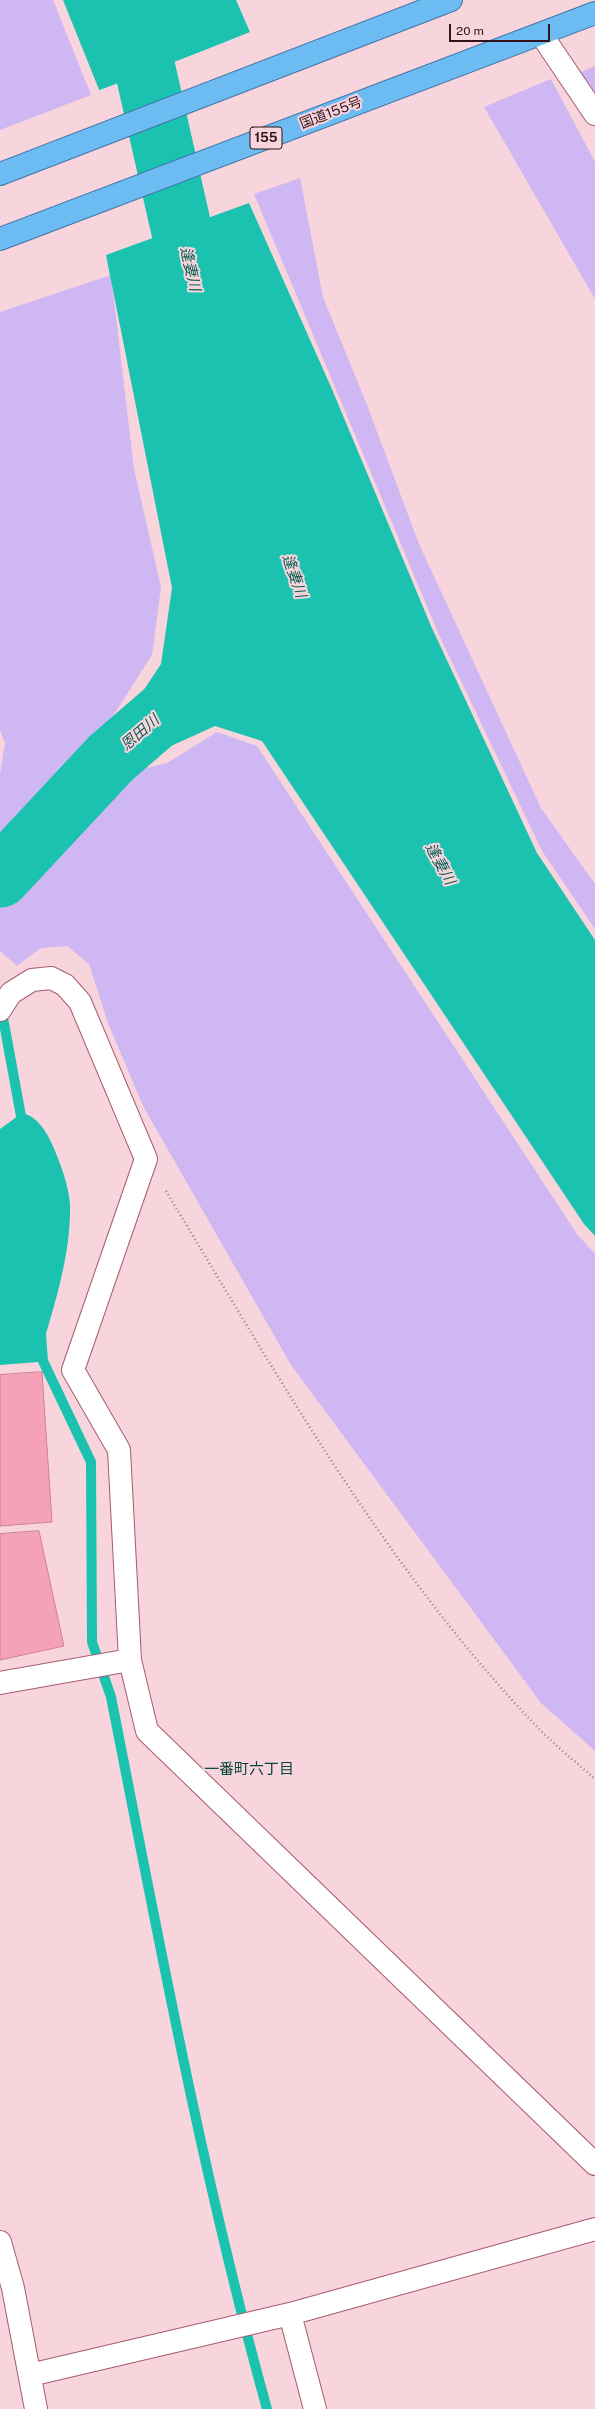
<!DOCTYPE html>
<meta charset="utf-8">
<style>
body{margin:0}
#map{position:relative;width:595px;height:2409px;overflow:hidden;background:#f8d5dd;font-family:"Public Sans",sans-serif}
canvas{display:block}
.scale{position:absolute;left:449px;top:24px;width:101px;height:18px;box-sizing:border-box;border:2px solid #32131c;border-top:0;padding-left:5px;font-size:12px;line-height:14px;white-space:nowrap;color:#32131c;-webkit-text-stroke:3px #f8d5dd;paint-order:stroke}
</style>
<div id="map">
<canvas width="595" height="2409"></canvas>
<div class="scale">20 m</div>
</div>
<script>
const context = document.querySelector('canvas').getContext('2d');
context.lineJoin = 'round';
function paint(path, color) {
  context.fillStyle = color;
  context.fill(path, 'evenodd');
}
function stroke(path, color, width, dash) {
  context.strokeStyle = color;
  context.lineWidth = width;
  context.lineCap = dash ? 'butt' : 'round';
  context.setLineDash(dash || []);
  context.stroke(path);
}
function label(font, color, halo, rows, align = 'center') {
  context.font = font + ' "Public Sans","Noto Sans JP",sans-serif';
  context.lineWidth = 4;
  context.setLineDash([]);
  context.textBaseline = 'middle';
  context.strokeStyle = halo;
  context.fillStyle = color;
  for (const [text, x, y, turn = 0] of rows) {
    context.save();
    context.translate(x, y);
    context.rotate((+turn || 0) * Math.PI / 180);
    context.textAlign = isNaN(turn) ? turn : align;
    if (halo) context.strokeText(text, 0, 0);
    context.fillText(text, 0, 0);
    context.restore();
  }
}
paint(new Path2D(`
 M 0,0 L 53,0 L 91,95 L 0,130 Z
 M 595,66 L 595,97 L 581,72 Z
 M 551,79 L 595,162 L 595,299 L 484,107 Z
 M 300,178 L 323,297 L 367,405 L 419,544 L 541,808 L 595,884 L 595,929 L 542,851 L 439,635 L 254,194 Z
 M 111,275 L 134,469 L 161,587 L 152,655 L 81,766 L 0,854 L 0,774 L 5,743 L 0,731 L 0,312 Z
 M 217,732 L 257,746 L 577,1234 L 595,1254 L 595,1751 L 541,1703 L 291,1365 L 143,1106 L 108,1023 L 89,964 L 67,946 L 41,948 L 17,966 L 0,951 L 0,903 L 34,867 L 112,776 L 167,763 Z`), '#cfb7f3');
paint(new Path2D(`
 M 63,0 L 236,0 L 250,32 L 100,92 Z
 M 249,203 L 331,387 L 431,626 L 537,853 L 595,940 L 595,1236 L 584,1224 L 262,741 L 215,726 L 129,765 L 112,738 L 161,664 L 172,588 L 106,255 Z
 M 22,1113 C 37,1116 46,1131 52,1144 C 60,1162 69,1186 70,1205 C 71,1259 52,1311 38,1362 L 0,1365 L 0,1129 Z`), '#1ac2af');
paint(new Path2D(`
 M 251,33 L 100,94 L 97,91 Z`), '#f8d5dd');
stroke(new Path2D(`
 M 1,1007 L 23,1127
 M 41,1334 L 43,1361 L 91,1462 L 92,1642 L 111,1697 C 158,1935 202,2175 267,2409`), '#1ac2af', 10);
stroke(new Path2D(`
 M 127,0 L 133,16 L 200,311
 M 0,877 L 111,758 L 177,701 L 186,698`), '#1ac2af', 61);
const building = new Path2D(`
 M 42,1372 L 52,1522 L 0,1526 L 0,1375 Z
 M 39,1531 L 64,1646 L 0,1660 L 0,1534 Z`);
paint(building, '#f5a1b7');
stroke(building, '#d18196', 1);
const minor = new Path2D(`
 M 541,34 L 595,114
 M 0,1010 L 11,993 L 32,980 L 51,978 L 65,985 L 80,1002 L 146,1159 L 73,1370 L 119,1450 L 130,1660 L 0,1683
 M 130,1660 L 147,1731 L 595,2164
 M 0,2242 L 13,2288 L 36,2409
 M 290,2314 L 315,2409
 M 30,2375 L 290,2314 L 595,2229`);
const trunk = new Path2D(`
 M 0,174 L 451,0
 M 0,239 L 595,13`);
stroke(minor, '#a75b70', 24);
stroke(trunk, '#4075a5', 24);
stroke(new Path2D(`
 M 166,1191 C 279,1378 388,1572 540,1730 C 557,1747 577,1763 595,1779`), '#9c7b84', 2.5, [1, 3]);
stroke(minor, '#fff', 22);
stroke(trunk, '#6cbbf2', 22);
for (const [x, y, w] of [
 [266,138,32]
]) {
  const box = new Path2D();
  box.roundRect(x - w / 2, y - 11, w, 22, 3);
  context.fillStyle = '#f8d5dd';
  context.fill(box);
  stroke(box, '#32131c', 1);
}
label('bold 13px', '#32131c', null, [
 ["155",266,138]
]);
label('14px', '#32131c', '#f8d5dd', [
 ["国道155号",331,113,-21]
]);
label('italic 15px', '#0b6056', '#f8d5dd', [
 ["逢妻川",190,269,77],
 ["逢妻川",294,576,71],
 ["恩田川",140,733,-41],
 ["逢妻川",440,864,61]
]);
label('15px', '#07463e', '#f8d5dd', [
 ["一番町六丁目",249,1769]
]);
</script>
